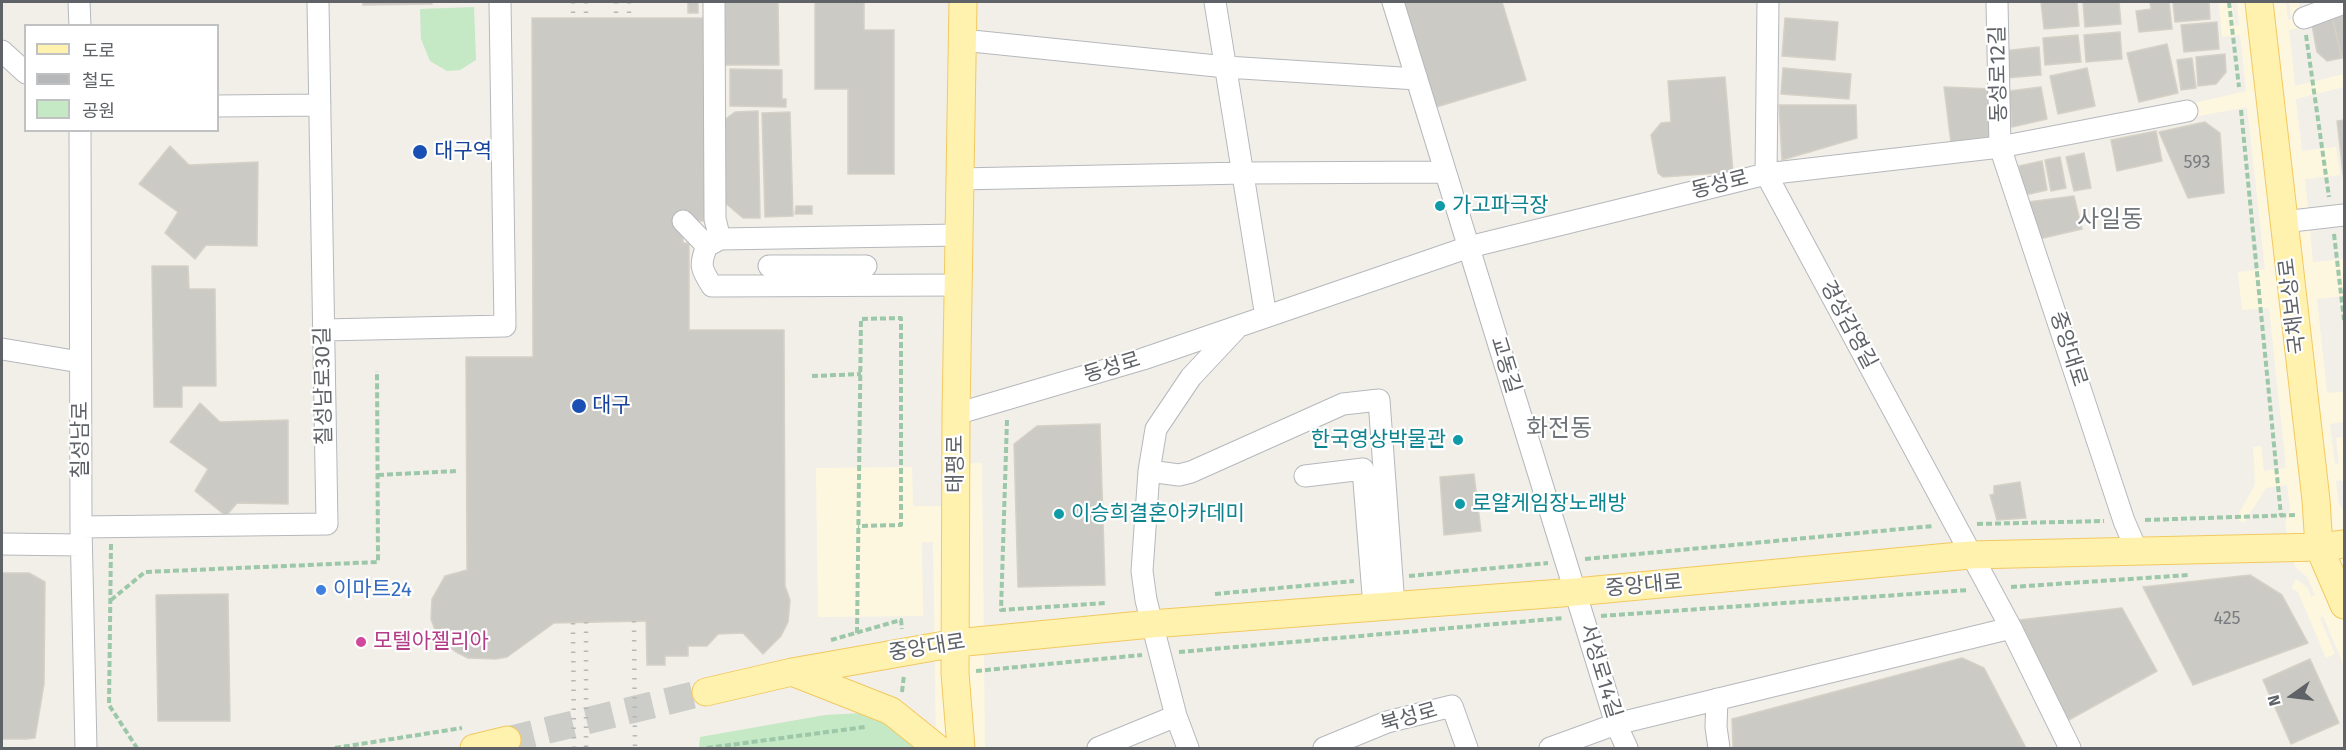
<!DOCTYPE html>
<meta charset="utf-8">
<style>
body{margin:0}
#map{position:relative;width:2346px;height:750px;overflow:hidden;background:#f1efe8;font-family:"Fira Sans","Noto Sans KR",sans-serif}
canvas{display:block}
.frame{position:absolute;inset:0;border:3px solid #5f6368;pointer-events:none}
.legend{position:absolute;left:24px;top:24px;width:195px;height:108px;box-sizing:border-box;background:#fff;border:2px solid #bfc1c3;margin:0;padding:8px 10px;list-style:none;font-size:18px;color:#5f6368}
.legend li{display:flex;align-items:center;gap:12px;height:30px}
.legend b{width:30px;border:2px solid #bfc1c3}
.north{position:absolute;left:2262px;top:666px;width:60px;height:60px;-webkit-text-stroke:4px #fff;paint-order:stroke;rotate:256deg;font-size:16px;font-weight:700;line-height:24px;text-align:center;color:#5f6368}
.north::after{content:'';display:block;margin:auto;width:21px;height:27px;background:#5f6368;clip-path:polygon(50% 0,100% 100%,50% 72%,0 100%)}
</style>
<div id="map">
<canvas width="2346" height="750"></canvas>
<div class="frame"></div>
<ul class="legend">
<li><b style="height:8px;background:#fff2af"></b>도로</li>
<li><b style="height:8px;background:#b6b7b8"></b>철도</li>
<li><b style="height:16px;background:#c5e8c5"></b>공원</li>
</ul>
<div class="north">N</div>
</div>
<script>
const context = document.querySelector('canvas').getContext('2d');
context.lineJoin = 'round';
function paint(path, color) {
  context.fillStyle = color;
  context.fill(path, 'evenodd');
}
function stroke(path, color, width, dash) {
  context.strokeStyle = color;
  context.lineWidth = width;
  context.lineCap = dash ? 'butt' : 'round';
  context.setLineDash(dash || []);
  context.stroke(path);
}
function label(font, color, halo, rows, align = 'center') {
  context.font = font + ' "Fira Sans","Noto Sans KR",sans-serif';
  context.lineWidth = 4.5;
  context.setLineDash([]);
  context.textBaseline = 'middle';
  context.strokeStyle = halo;
  context.fillStyle = color;
  for (const [text, x, y, turn = 0] of rows) {
    context.save();
    context.translate(x, y);
    context.rotate((+turn || 0) * Math.PI / 180);
    context.textAlign = isNaN(turn) ? turn : align;
    if (halo) context.strokeText(text, 0, 0);
    context.fillText(text, 0, 0);
    context.restore();
  }
}
paint(new Path2D(`
 M 2232,2 L 2235,26 L 2239,25 L 2237,2 L 2286,2 L 2288,20 L 2291,19 L 2289,2 L 2299,2 L 2301,28 L 2289,30 L 2295,86 L 2344,74 L 2344,87 L 2296,99 L 2302,151 L 2336,147 L 2340,175 L 2305,179 L 2313,262 L 2344,259 L 2344,296 L 2317,299 L 2327,393 L 2344,392 L 2344,422 L 2330,424 L 2335,464 L 2339,463 L 2336,438 L 2344,437 L 2344,484 L 2341,480 L 2336,481 L 2339,504 L 2344,511 L 2344,666 L 2323,616 L 2320,618 L 2335,654 L 2326,658 L 2298,592 L 2291,588 L 2296,579 L 2308,588 L 2311,597 L 2315,595 L 2307,577 L 2295,567 L 2285,524 L 2290,509 L 2287,485 L 2266,488 L 2244,523 L 2236,518 L 2255,485 L 2253,447 L 2261,446 L 2264,471 L 2286,468 L 2269,308 L 2242,310 L 2238,272 L 2265,269 L 2247,107 L 2188,118 L 2186,105 L 2246,91 L 2240,35 L 2222,37 L 2219,3 Z
 M 982,463 L 985,748 L 936,748 L 933,542 L 922,542 L 923,616 L 818,617 L 816,468 L 912,467 L 913,506 L 946,506 L 946,464 Z`), '#fef7e0');
paint(new Path2D(`
 M 474,7 L 476,60 L 460,70 L 447,71 L 430,61 L 421,39 L 420,9 Z
 M 863,713 L 892,721 L 919,748 L 699,748 L 700,737 L 825,715 Z`), '#c5e8c5');
const building = new Path2D(`
 M 363,2 L 432,2 L 432,4 L 363,5 Z
 M 688,2 L 698,2 L 698,13 L 688,13 Z
 M 725,2 L 778,2 L 779,65 L 725,65 Z
 M 815,2 L 864,2 L 864,30 L 894,30 L 894,174 L 848,174 L 848,89 L 815,89 Z
 M 1401,2 L 1502,2 L 1526,80 L 1433,108 Z
 M 2041,2 L 2077,2 L 2079,26 L 2044,29 Z
 M 2083,2 L 2119,2 L 2121,24 L 2085,27 Z
 M 2150,2 L 2169,2 L 2172,29 L 2139,32 L 2136,11 L 2151,9 Z
 M 2173,2 L 2209,2 L 2210,19 L 2175,22 Z
 M 2344,8 L 2344,57 L 2342,58 L 2331,12 Z
 M 2331,12 L 2342,58 L 2327,61 L 2317,52 L 2311,20 Z
 M 532,18 L 705,18 L 706,221 L 683,221 L 683,243 L 689,243 L 689,330 L 784,330 L 785,586 L 790,600 L 788,622 L 781,636 L 763,654 L 743,633 L 718,634 L 707,646 L 688,646 L 688,656 L 665,656 L 665,665 L 647,665 L 646,621 L 554,623 L 507,657 L 496,659 L 468,658 L 456,652 L 438,638 L 431,619 L 432,599 L 445,576 L 467,570 L 466,357 L 533,357 Z
 M 1785,18 L 1838,22 L 1835,60 L 1782,56 Z
 M 2217,22 L 2219,49 L 2184,52 L 2181,25 Z
 M 2120,32 L 2122,59 L 2086,62 L 2084,35 Z
 M 2078,35 L 2081,62 L 2045,65 L 2043,38 Z
 M 2167,44 L 2178,93 L 2139,102 L 2127,53 Z
 M 2039,47 L 2041,75 L 2006,78 L 2003,51 Z
 M 2225,54 L 2226,72 L 2216,84 L 2198,86 L 2196,57 Z
 M 2192,58 L 2196,88 L 2181,90 L 2177,60 Z
 M 1783,68 L 1851,74 L 1849,99 L 1781,94 Z
 M 2087,68 L 2095,106 L 2058,114 L 2050,76 Z
 M 730,69 L 782,70 L 782,99 L 786,99 L 786,107 L 730,106 Z
 M 1725,77 L 1733,172 L 1663,177 L 1658,173 L 1651,135 L 1661,123 L 1671,122 L 1668,81 Z
 M 1944,87 L 1993,89 L 1991,141 L 1951,143 Z
 M 2041,87 L 2047,119 L 2012,127 L 2009,91 Z
 M 1779,105 L 1856,105 L 1857,138 L 1782,160 Z
 M 758,111 L 760,218 L 743,218 L 723,201 L 724,120 L 735,112 Z
 M 790,112 L 793,216 L 765,217 L 762,113 Z
 M 2344,120 L 2344,181 L 2337,121 Z
 M 2205,122 L 2220,133 L 2224,193 L 2188,198 L 2159,132 Z
 M 2156,131 L 2162,161 L 2117,171 L 2111,140 Z
 M 170,146 L 189,165 L 258,162 L 257,246 L 206,245 L 195,259 L 165,233 L 178,212 L 139,184 Z
 M 2084,153 L 2091,188 L 2074,191 L 2066,157 Z
 M 2060,157 L 2066,188 L 2051,191 L 2045,160 Z
 M 2042,161 L 2047,190 L 2025,195 L 2019,166 Z
 M 2074,196 L 2082,229 L 2039,239 L 2028,202 Z
 M 796,206 L 812,206 L 812,214 L 795,214 Z
 M 152,266 L 188,266 L 189,289 L 215,289 L 216,386 L 182,386 L 182,407 L 154,407 Z
 M 200,403 L 220,422 L 288,420 L 288,504 L 237,503 L 226,516 L 195,491 L 208,469 L 170,442 Z
 M 1100,424 L 1105,585 L 1018,587 L 1014,444 L 1037,426 Z
 M 1474,474 L 1481,531 L 1444,535 L 1440,477 Z
 M 2020,482 L 2026,518 L 1997,520 L 1990,495 L 1994,494 L 1994,486 Z
 M 2,573 L 29,573 L 45,582 L 44,684 L 35,738 L 26,739 L 2,739 Z
 M 2250,575 L 2282,595 L 2308,643 L 2193,685 L 2143,587 Z
 M 228,594 L 230,721 L 158,721 L 156,595 Z
 M 2122,608 L 2157,671 L 2067,721 L 2019,620 Z
 M 1962,658 L 1984,668 L 2026,748 L 1733,748 L 1732,719 Z
 M 2310,659 L 2339,723 L 2291,744 L 2263,680 Z`);
paint(building, '#cccac5');
stroke(building, '#d6d1c6', 1.5);
stroke(new Path2D(`
 M 507,740 L 706,692`), '#ccccc8', 27, [27, 14]);
const minor = new Path2D(`
 M 79,2 L 80,26
 M 714,2 L 715,219 L 720,239
 M 1215,2 L 1266,317
 M 1393,2 L 1616,724 L 1627,748
 M 1768,2 L 1766,174 L 2011,628 L 2070,748
 M 1997,2 L 2000,147 L 2124,521 L 2137,551
 M 2304,18 L 2344,3
 M 962,40 L 1226,67 L 1417,79
 M 2,51 L 26,73
 M 218,106 L 320,105
 M 80,130 L 81,527 L 86,748
 M 960,179 L 1244,173 L 1445,172
 M 683,221 L 707,246
 M 2283,222 L 2344,215
 M 769,266 L 866,266
 M 958,285 L 712,286 C 701,269 699,265 707,246 L 720,239 L 959,235
 M 324,330 L 505,326 L 500,2
 M 2,349 L 80,362
 M 956,414 L 1143,359 L 1469,247 L 1766,174 L 2000,147 L 2187,111
 M 1149,471 L 1179,475 L 1191,472 L 1343,404 L 1379,400 L 1394,606
 M 1305,476 L 1363,469 L 1374,607
 M 81,527 L 327,524 L 318,2
 M 2,544 L 81,545
 M 1717,699 L 1716,727 L 1719,748
 M 1098,748 L 1176,716
 M 1188,748 L 1176,716 L 1146,600 L 1142,571 L 1149,471 L 1156,429 L 1191,377 L 1236,329
 M 1324,748 L 1387,722 L 1452,706 L 1467,748
 M 1550,748 L 1616,724 L 2011,628`);
const major = new Path2D(`
 M 2259,2 L 2316,500 L 2319,547 L 2344,605
 M 792,672 L 891,711 L 937,748
 M 706,692 L 792,672 L 956,643 L 1151,624 L 1575,592 L 1970,555 L 2319,547 L 2344,544
 M 474,748 L 507,740
 M 961,748 L 955,673 L 956,414 L 963,2`);
stroke(minor, '#b5b8bc', 23);
stroke(major, '#f2c960', 29);
stroke(new Path2D(`
 M 2229,2 L 2239,87
 M 2306,35 L 2329,197
 M 2241,110 L 2281,516
 M 2334,234 L 2344,320
 M 812,376 L 861,374
 M 1007,420 L 1001,610 L 1106,603
 M 378,475 L 458,471
 M 2145,520 L 2296,515
 M 1977,524 L 2104,521
 M 111,544 L 109,705 L 137,748
 M 1585,559 L 1933,526
 M 1409,576 L 1548,563
 M 2011,587 L 2189,575
 M 1215,594 L 1354,581
 M 111,600 L 145,572 L 378,562 L 377,371
 M 1601,616 L 1968,590
 M 857,633 L 861,319 L 901,318 L 901,525 L 858,526
 M 831,640 L 901,620 L 902,629
 M 1179,652 L 1564,618
 M 976,671 L 1142,655
 M 902,692 L 904,675
 M 335,748 L 462,728
 M 707,748 L 865,727`), '#9cc7a9', 4, [6, 3]);
stroke(minor, '#fff', 21);
stroke(major, '#fff2af', 27);
stroke(new Path2D(`
 M 573,2 L 573,18
 M 586,2 L 586,18
 M 616,2 L 616,18
 M 629,2 L 629,18
 M 634,621 L 635,748
 M 586,622 L 586,748
 M 573,623 L 574,748`), '#b6b7b8', 4.5, [1.5, 8]);
for (const [x, y, r, color] of [
 [420,152,8,"#1a4fb4"],
 [1440,206,6,"#0f9aa8"],
 [579,406,8,"#1a4fb4"],
 [1458,440,6,"#0f9aa8"],
 [1460,504,6,"#0f9aa8"],
 [1059,514,6,"#0f9aa8"],
 [321,590,6,"#3f7fe0"],
 [361,642,6,"#d1479c"]
]) {
  const dot = new Path2D();
  dot.arc(x, y, r, 0, 2 * Math.PI);
  context.fillStyle = color;
  context.fill(dot);
  stroke(dot, '#fff', 2);
}
label('18px', '#7a7d7f', null, [
 ["593",2197,163],
 ["425",2227,619]
]);
label('21px', '#5f6368', '#fff', [
 ["동성로12길",1999,74,-91],
 ["동성로",1720,185,-14],
 ["국채보상로",2293,306,-97],
 ["경상감영길",1848,325,62],
 ["중앙대로",2068,349,72],
 ["교동길",1505,365,73],
 ["동성로",1112,368,-17],
 ["칠성남로30길",324,386,-91],
 ["칠성남로",81,440,-90],
 ["태평로",956,464,-90],
 ["중앙대로",1644,586,-5],
 ["중앙대로",927,648,-9],
 ["서성로14길",1600,671,73],
 ["북성로",1409,718,-16]
]);
label('21px', '#164399', '#fff', [
 ["대구역",434,152],
 ["대구",592,406]
], 'left');
label('21px', '#0d838f', '#fff', [
 ["가고파극장",1452,206],
 ["한국영상박물관",1446,440,"right"],
 ["로얄게임장노래방",1472,504],
 ["이승희결혼아카데미",1071,514]
], 'left');
label('21px', '#366cbe', '#fff', [
 ["이마트24",333,590]
], 'left');
label('21px', '#b23c85', '#fff', [
 ["모텔아젤리아",373,642]
], 'left');
label('24px', '#70757a', '#fff', [
 ["사일동",2110,220],
 ["화전동",1559,429]
]);
</script>
